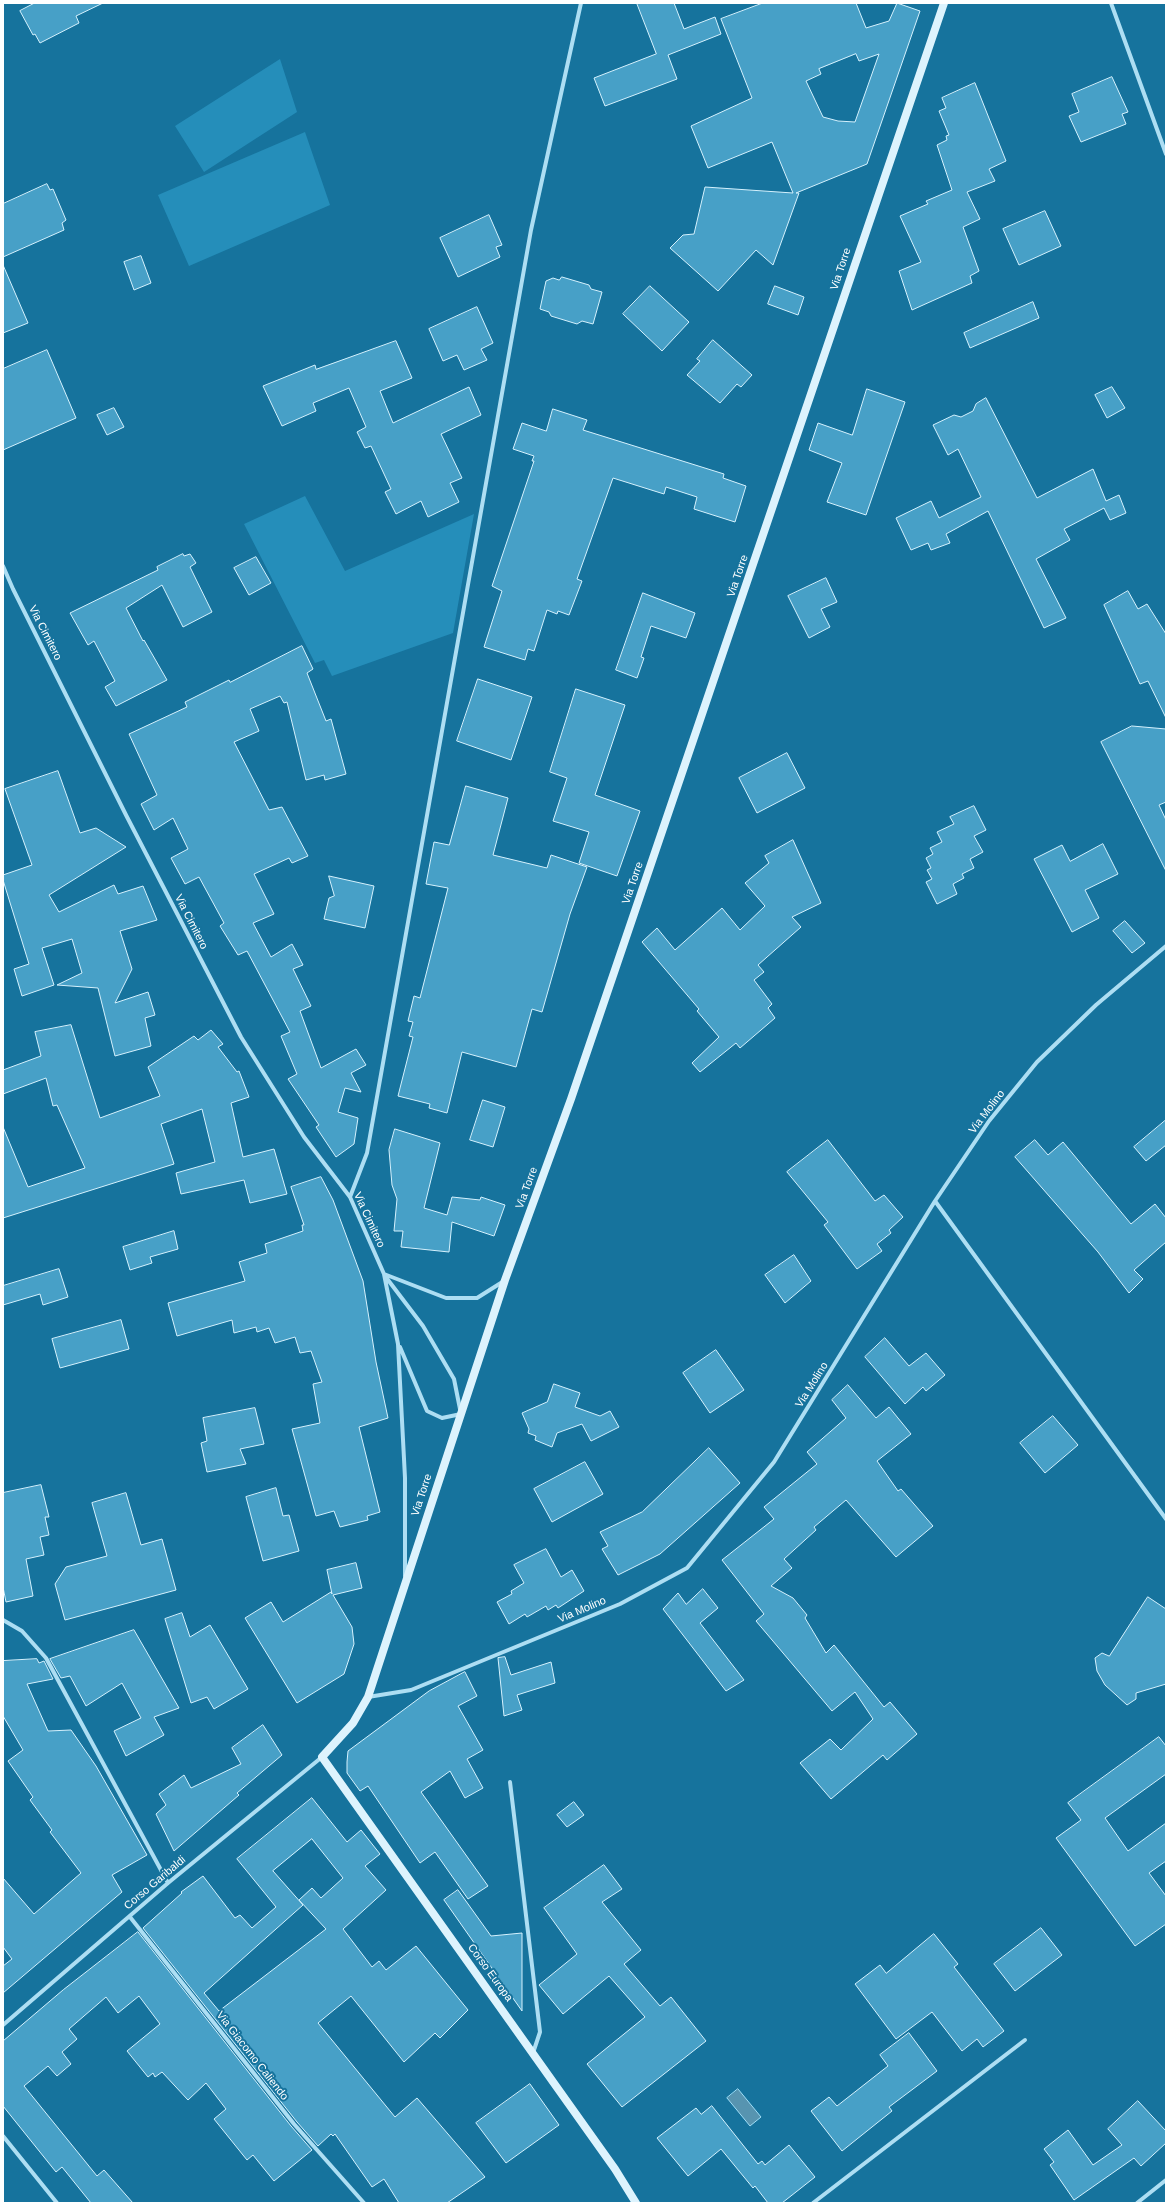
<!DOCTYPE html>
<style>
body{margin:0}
#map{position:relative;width:1169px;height:2206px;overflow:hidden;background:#16739d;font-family:Arial,sans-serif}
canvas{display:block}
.frame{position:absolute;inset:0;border:4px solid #fff;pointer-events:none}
</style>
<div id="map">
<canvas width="1169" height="2206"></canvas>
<div class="frame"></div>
</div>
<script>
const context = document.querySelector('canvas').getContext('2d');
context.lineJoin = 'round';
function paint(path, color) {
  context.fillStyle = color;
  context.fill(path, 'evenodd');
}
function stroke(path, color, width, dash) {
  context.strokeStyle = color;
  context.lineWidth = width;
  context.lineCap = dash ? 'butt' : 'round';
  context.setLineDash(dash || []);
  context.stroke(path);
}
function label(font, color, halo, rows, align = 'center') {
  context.font = font + ' Arial,sans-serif';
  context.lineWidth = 4;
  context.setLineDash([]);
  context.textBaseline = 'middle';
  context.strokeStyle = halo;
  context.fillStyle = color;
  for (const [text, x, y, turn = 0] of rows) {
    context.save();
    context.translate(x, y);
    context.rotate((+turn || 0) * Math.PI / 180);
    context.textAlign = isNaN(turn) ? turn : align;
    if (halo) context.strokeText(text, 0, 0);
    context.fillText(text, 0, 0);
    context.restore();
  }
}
paint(new Path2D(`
 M 280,59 L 297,112 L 204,172 L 175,126 Z
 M 305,132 L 330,205 L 189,266 L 158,195 Z
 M 305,496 L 345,571 L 474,514 L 453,633 L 332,676 L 324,660 L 315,663 L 244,524 Z`), '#258eba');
const water = new Path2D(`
 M 738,2089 L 761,2117 L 750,2126 L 727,2098 Z`);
paint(water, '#5794b0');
stroke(water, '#a0ddf5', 1);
const building = new Path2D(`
 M 35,3 L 103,3 L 76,16 L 79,23 L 40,43 L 35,34 L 33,35 L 20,11 Z
 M 637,3 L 674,3 L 684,29 L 715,17 L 721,34 L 668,55 L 677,79 L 605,106 L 594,78 L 656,54 Z
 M 763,3 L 856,3 L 866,28 L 889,21 L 897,3 L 920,11 L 867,164 L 796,193 L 799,193 L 773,265 L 756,250 L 718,291 L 670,248 L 683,235 L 694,234 L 705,187 L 793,193 L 772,142 L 708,168 L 691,126 L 752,98 L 721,19 ZM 856,54 L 859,61 L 879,54 L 855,122 L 838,121 L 823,117 L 806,81 L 821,74 L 819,69 Z
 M 1112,77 L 1128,112 L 1122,114 L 1126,124 L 1081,142 L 1069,116 L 1079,112 L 1072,94 Z
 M 975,83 L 1006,161 L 989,169 L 995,181 L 967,192 L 980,219 L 963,227 L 979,271 L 970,276 L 972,283 L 912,310 L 899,271 L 921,262 L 900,216 L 928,204 L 926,201 L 952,190 L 937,145 L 947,140 L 946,136 L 949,135 L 939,111 L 946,108 L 942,98 Z
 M 47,184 L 50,190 L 53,189 L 66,220 L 62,223 L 64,230 L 3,257 L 3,204 Z
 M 1045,211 L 1061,246 L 1019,265 L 1003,229 Z
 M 489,215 L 502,245 L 496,247 L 500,257 L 458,277 L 440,238 Z
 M 141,256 L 151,283 L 134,290 L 124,262 Z
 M 3,265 L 28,323 L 3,333 Z
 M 562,277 L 589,285 L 591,289 L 602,292 L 593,324 L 582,321 L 577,324 L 551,316 L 549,312 L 540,309 L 546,281 L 553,278 L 559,280 Z
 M 650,286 L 689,322 L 662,351 L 623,314 Z
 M 775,286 L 804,297 L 798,315 L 768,304 Z
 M 1033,302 L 1039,318 L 970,348 L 964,333 Z
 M 477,307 L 493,343 L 481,349 L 487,360 L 464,370 L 457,355 L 443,361 L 429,329 Z
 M 713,340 L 752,375 L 741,387 L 737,384 L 720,403 L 687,375 L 700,361 L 697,359 Z
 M 396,341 L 412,378 L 380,391 L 393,423 L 469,387 L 481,415 L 441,434 L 462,478 L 450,483 L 459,502 L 428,517 L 421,501 L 396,514 L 385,492 L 391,489 L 371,446 L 365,448 L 357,432 L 366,427 L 349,388 L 313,403 L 316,411 L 282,426 L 263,386 L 315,365 L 316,369 Z
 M 47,350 L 76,418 L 3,450 L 3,369 Z
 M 1112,387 L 1125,408 L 1107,418 L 1095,395 Z
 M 867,389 L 905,402 L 866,515 L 827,502 L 842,463 L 809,450 L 818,423 L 852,435 Z
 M 986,398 L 1037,498 L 1093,469 L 1106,501 L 1119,495 L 1126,513 L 1110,520 L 1104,508 L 1064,529 L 1070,540 L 1036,559 L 1066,618 L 1044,628 L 988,511 L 946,534 L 950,543 L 931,550 L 928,543 L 911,550 L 896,518 L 931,501 L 939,518 L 981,497 L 958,449 L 948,455 L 933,425 L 954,415 L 961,417 L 973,411 L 976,404 Z
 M 114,408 L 124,427 L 107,435 L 97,415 Z
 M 553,409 L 587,420 L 583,430 L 724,474 L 723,478 L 746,486 L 735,522 L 694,509 L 697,497 L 666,487 L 664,494 L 613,478 L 577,579 L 582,581 L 569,615 L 558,611 L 557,614 L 547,610 L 534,651 L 528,649 L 525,660 L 484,647 L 502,591 L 492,586 L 534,461 L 532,461 L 534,456 L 513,449 L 522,423 L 546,431 Z
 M 183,554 L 184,556 L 190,554 L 196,563 L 190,567 L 212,612 L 183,627 L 162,585 L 126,608 L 143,641 L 144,640 L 167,680 L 116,706 L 105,687 L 115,681 L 94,641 L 88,645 L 70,613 L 158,570 L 157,567 Z
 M 256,557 L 271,583 L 249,595 L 234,568 Z
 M 826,578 L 837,602 L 821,609 L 830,627 L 809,638 L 788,596 Z
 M 1128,591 L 1138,609 L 1147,604 L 1166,634 L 1166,718 L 1148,681 L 1140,684 L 1104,605 Z
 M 643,593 L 695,613 L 686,638 L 651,626 L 641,657 L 644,658 L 637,678 L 616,670 Z
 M 302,646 L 313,669 L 307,673 L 326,721 L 331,719 L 346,774 L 325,780 L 324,775 L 306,780 L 287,702 L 284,703 L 280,696 L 250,709 L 259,731 L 234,742 L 269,810 L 282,807 L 308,856 L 292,863 L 289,858 L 254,874 L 274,914 L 253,923 L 271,957 L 292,944 L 303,965 L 293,969 L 311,1006 L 300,1011 L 321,1068 L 356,1049 L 366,1065 L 351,1073 L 361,1092 L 345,1088 L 338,1112 L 358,1118 L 354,1144 L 336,1157 L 316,1127 L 319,1125 L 288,1079 L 297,1074 L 281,1036 L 290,1032 L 247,951 L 238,955 L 220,926 L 224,923 L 199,877 L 185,884 L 171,858 L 188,849 L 173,818 L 154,830 L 141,804 L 157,795 L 129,734 L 187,707 L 185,702 L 229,680 L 230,682 Z
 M 478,679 L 532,697 L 511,760 L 457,741 Z
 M 576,689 L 625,705 L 595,795 L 640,811 L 617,876 L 579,863 L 589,832 L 553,821 L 567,778 L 550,772 Z
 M 1132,726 L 1166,729 L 1166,802 L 1159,805 L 1166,820 L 1166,871 L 1101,742 Z
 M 787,753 L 805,788 L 757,813 L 739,778 Z
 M 58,771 L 80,833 L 96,828 L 126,847 L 49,895 L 59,912 L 114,885 L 118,894 L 143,886 L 157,920 L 120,931 L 132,969 L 115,1003 L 148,992 L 155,1015 L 145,1018 L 151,1046 L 115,1056 L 98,988 L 57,985 L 82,973 L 72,939 L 42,948 L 54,985 L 22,996 L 14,969 L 29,964 L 3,880 L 3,875 L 32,865 L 5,789 Z
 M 466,786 L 508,798 L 493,855 L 547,868 L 551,855 L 587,867 L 570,914 L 542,1012 L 532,1009 L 516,1067 L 462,1052 L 447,1113 L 429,1108 L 430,1104 L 398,1096 L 413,1037 L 409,1036 L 413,1022 L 408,1021 L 414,996 L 420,998 L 448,888 L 426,884 L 434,842 L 449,845 Z
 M 974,806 L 986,830 L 974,836 L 983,852 L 970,859 L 974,868 L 962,874 L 964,878 L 953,884 L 957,894 L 937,904 L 926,882 L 932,879 L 927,870 L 931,868 L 926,858 L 933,854 L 930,848 L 942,842 L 937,832 L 954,824 L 950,817 Z
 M 793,840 L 821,903 L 792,917 L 801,927 L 758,965 L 764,972 L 754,980 L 772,1004 L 768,1008 L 775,1018 L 740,1048 L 736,1043 L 700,1072 L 692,1063 L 719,1037 L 697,1011 L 699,1009 L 642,942 L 657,928 L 675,950 L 722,908 L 740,930 L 765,906 L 745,883 L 769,863 L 765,856 Z
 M 1103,844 L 1118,874 L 1085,890 L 1099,918 L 1072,932 L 1034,859 L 1062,845 L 1070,861 Z
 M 329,876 L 374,886 L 365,928 L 324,919 L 329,898 L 334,896 Z
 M 1125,921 L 1145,943 L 1132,953 L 1113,931 Z
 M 71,1025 L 100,1118 L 160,1096 L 148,1067 L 194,1036 L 198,1040 L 211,1030 L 223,1044 L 218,1047 L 237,1072 L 239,1071 L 249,1097 L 231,1103 L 243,1157 L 274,1149 L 287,1194 L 250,1203 L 244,1180 L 181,1194 L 176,1173 L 215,1162 L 202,1109 L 161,1124 L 174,1164 L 3,1218 L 3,1127 L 28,1187 L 85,1168 L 57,1105 L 53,1106 L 46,1078 L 3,1094 L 3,1070 L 41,1056 L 35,1032 Z
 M 483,1100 L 505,1107 L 493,1147 L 470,1140 Z
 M 1166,1120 L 1166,1145 L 1146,1161 L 1134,1147 Z
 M 395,1129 L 440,1143 L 424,1208 L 447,1215 L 452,1197 L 480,1200 L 481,1197 L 505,1205 L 494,1236 L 452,1222 L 449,1252 L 401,1247 L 403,1231 L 394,1231 L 397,1199 L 392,1185 L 389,1150 Z
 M 828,1140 L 875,1201 L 884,1195 L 903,1217 L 889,1230 L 891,1233 L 877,1244 L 882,1251 L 857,1269 L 824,1225 L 828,1222 L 787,1172 Z
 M 1035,1140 L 1048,1155 L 1063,1142 L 1131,1224 L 1155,1204 L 1166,1218 L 1166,1242 L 1134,1270 L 1143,1279 L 1129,1293 L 1098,1252 L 1015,1157 Z
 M 321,1177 L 333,1200 L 363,1281 L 376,1362 L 388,1418 L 359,1427 L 380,1512 L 367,1516 L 368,1520 L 340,1527 L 334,1511 L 316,1516 L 292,1429 L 320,1423 L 313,1384 L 322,1382 L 311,1351 L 300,1353 L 295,1337 L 275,1343 L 269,1328 L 257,1332 L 256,1327 L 234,1333 L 232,1320 L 177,1336 L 168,1303 L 245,1281 L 239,1262 L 267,1253 L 265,1244 L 303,1231 L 302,1225 L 304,1225 L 291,1187 Z
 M 174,1231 L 178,1249 L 150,1257 L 152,1263 L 130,1270 L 123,1247 Z
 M 794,1255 L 811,1281 L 785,1303 L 765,1275 Z
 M 59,1269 L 68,1297 L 43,1305 L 40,1294 L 3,1305 L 3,1286 Z
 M 121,1320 L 129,1349 L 60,1368 L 52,1339 Z
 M 885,1338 L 909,1366 L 926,1353 L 945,1375 L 926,1391 L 923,1387 L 905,1404 L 865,1357 Z
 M 716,1350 L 744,1390 L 710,1413 L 683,1373 Z
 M 554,1384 L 580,1393 L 575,1407 L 600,1416 L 610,1411 L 619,1427 L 591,1441 L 582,1424 L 557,1433 L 552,1447 L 535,1440 L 536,1436 L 528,1433 L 529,1429 L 522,1413 L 547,1402 Z
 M 848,1385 L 876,1418 L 889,1407 L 911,1434 L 877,1461 L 898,1491 L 901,1489 L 933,1526 L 896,1557 L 846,1500 L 814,1527 L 816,1530 L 784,1559 L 792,1568 L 771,1586 L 793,1598 L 807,1615 L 805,1618 L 826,1653 L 834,1645 L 884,1707 L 890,1702 L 917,1734 L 887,1760 L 883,1755 L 831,1799 L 800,1763 L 830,1739 L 841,1750 L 873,1719 L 855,1692 L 832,1711 L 756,1621 L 764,1614 L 722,1560 L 774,1519 L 764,1507 L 817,1464 L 807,1452 L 846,1418 L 832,1400 Z
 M 255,1408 L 264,1444 L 240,1449 L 246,1464 L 207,1472 L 201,1443 L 207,1441 L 203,1418 Z
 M 1053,1416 L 1078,1445 L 1045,1473 L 1020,1443 Z
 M 709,1448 L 740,1483 L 660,1554 L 618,1575 L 602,1549 L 608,1546 L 600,1532 L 642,1512 Z
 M 585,1462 L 603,1494 L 552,1522 L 534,1489 Z
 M 41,1485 L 49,1517 L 45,1517 L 49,1535 L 40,1537 L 44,1555 L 26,1559 L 33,1596 L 6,1602 L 3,1587 L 3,1493 Z
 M 276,1488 L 283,1516 L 289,1515 L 299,1551 L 263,1561 L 246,1497 Z
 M 126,1493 L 141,1545 L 162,1539 L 176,1590 L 65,1620 L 55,1584 L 66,1567 L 107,1556 L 92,1503 Z
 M 546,1549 L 561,1577 L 572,1570 L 584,1591 L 558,1608 L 556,1605 L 548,1610 L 546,1606 L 527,1617 L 525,1614 L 509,1624 L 497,1602 L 512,1594 L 511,1591 L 524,1583 L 514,1565 Z
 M 356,1563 L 362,1588 L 333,1595 L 352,1627 L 354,1644 L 344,1674 L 297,1703 L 245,1618 L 271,1602 L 283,1622 L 331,1592 L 332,1594 L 327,1570 Z
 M 703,1589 L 718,1608 L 700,1623 L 744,1680 L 726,1691 L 663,1609 L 678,1593 L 686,1604 Z
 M 1148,1597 L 1166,1609 L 1166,1684 L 1136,1693 L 1136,1699 L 1127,1705 L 1105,1685 L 1097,1671 L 1095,1658 L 1102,1653 L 1109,1656 Z
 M 182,1613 L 190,1637 L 210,1625 L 248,1689 L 214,1709 L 207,1697 L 191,1703 L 165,1619 Z
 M 134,1630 L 179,1708 L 154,1717 L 164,1735 L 126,1756 L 114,1731 L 141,1718 L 122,1683 L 86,1706 L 70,1676 L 61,1678 L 50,1659 Z
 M 505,1657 L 511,1675 L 551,1662 L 555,1683 L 517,1695 L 522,1710 L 504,1716 L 498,1658 Z
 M 37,1659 L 39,1663 L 44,1661 L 53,1679 L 27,1684 L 48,1731 L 71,1730 L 96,1766 L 147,1855 L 112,1875 L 122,1892 L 3,1993 L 3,1966 L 12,1959 L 3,1947 L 3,1878 L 34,1914 L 81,1873 L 50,1832 L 52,1830 L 30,1800 L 33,1797 L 8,1761 L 23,1750 L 3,1716 L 3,1661 Z
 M 465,1672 L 477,1696 L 458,1706 L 483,1750 L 467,1759 L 483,1788 L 465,1798 L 450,1771 L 421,1792 L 488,1886 L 468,1899 L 435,1852 L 420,1863 L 368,1786 L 360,1791 L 347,1773 L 347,1762 L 348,1751 L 429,1691 Z
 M 263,1725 L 282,1755 L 237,1793 L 239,1795 L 174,1851 L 156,1814 L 166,1805 L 159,1794 L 184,1775 L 191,1788 L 241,1764 L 232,1748 Z
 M 1159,1737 L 1166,1746 L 1166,1774 L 1105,1818 L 1128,1851 L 1166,1823 L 1166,1861 L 1149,1873 L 1166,1896 L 1166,1924 L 1135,1946 L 1056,1838 L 1081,1820 L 1068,1803 Z
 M 312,1798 L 347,1842 L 361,1830 L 380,1854 L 365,1866 L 386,1890 L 343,1929 L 372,1967 L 379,1961 L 386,1970 L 416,1946 L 468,2010 L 440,2038 L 435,2033 L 404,2062 L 351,1996 L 318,2023 L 395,2117 L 417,2098 L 485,2177 L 447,2203 L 399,2203 L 384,2179 L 372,2187 L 335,2134 L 333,2136 L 331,2134 L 318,2146 L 297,2122 L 143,1928 L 182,1893 L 181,1892 L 203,1876 L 235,1918 L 240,1915 L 252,1928 L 276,1907 L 237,1859 ZM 312,1839 L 343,1878 L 321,1898 L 312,1888 L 299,1900 L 326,1929 L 219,2011 L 204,1993 L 303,1905 L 273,1871 Z
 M 574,1802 L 584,1815 L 567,1827 L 557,1815 Z
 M 604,1865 L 622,1889 L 602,1902 L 641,1950 L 624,1964 L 660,2006 L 671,1997 L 706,2041 L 622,2107 L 587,2064 L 645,2017 L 609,1976 L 563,2014 L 539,1985 L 577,1954 L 544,1908 Z
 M 458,1890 L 491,1936 L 522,1933 L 522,2011 L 444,1900 Z
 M 1041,1928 L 1062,1955 L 1015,1991 L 994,1964 Z
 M 138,1932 L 291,2126 L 312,2150 L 274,2181 L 253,2155 L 247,2160 L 214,2119 L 226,2109 L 206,2083 L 188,2100 L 162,2072 L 155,2077 L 153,2073 L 148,2077 L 127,2051 L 160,2024 L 139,1996 L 118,2013 L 106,1997 L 69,2029 L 77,2039 L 62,2052 L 71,2064 L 57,2076 L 48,2066 L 24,2086 L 97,2176 L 104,2170 L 133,2203 L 91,2203 L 62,2167 L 56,2172 L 3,2106 L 3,2041 L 63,1990 Z
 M 934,1934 L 958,1964 L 954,1967 L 1004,2031 L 983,2047 L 977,2039 L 962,2051 L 932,2012 L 896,2039 L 855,1984 L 880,1965 L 886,1973 Z
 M 909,2033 L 937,2071 L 889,2107 L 892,2111 L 842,2151 L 811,2111 L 829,2097 L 837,2106 L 888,2066 L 880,2055 Z
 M 530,2084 L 559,2125 L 506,2163 L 476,2123 Z
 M 1138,2101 L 1166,2131 L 1166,2143 L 1141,2166 L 1134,2158 L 1074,2200 L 1050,2165 L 1054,2162 L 1044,2149 L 1068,2130 L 1093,2165 L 1122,2145 L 1108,2129 Z
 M 712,2106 L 758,2164 L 762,2161 L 765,2165 L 789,2145 L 815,2177 L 782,2203 L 768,2203 L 755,2186 L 753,2188 L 721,2149 L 688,2176 L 657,2138 L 696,2108 L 701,2114 Z`);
paint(building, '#47a0c7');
stroke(building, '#d5f1fd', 1);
stroke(new Path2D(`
 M 1111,3 L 1166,154
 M 3,566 L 13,589 L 126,815 L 241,1037 L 304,1137 L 350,1197 L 384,1274 L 398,1344 L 405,1478 L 405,1576
 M 350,1197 L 367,1153 L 531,230 L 581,3
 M 935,1201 L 1166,1519
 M 384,1274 L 446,1298 L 477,1298 L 504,1281
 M 385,1276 L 423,1326 L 454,1379 L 461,1414 L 442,1418 L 427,1411 L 400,1347
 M 3,1620 L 22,1631 L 46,1658 L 168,1883
 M 368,1697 L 411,1690 L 620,1604 L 687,1568 L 774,1462 L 935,1201 L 989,1121 L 1037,1062 L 1096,1005 L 1166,946
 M 510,1782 L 540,2032 L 533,2053
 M 130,1917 L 294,2124 L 364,2203
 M 3,2025 L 168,1883 L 322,1757
 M 3,2136 L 57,2203
 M 813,2203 L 1025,2040
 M 1137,2203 L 1166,2180`), '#addef3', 4);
stroke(new Path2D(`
 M 636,2203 L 615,2169 L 322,1757 L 353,1723 L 368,1697 L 505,1280 L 571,1099 L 944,3`), '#ddf3fd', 8);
label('11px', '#fff', '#16739d', [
 ["Via Torre",841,269,-72],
 ["Via Torre",738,576,-71],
 ["Via Cimitero",45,633,63],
 ["Via Torre",633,883,-71],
 ["Via Cimitero",191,922,63],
 ["Via Molino",987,1112,-53],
 ["Via Torre",527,1188,-70],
 ["Via Cimitero",369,1220,65],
 ["Via Molino",812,1385,-58],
 ["Via Torre",422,1495,-72],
 ["Via Molino",582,1610,-23],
 ["Corso Garibaldi",155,1883,-40],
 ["Corso Europa",490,1973,54],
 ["Via Giacomo Caliendo",252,2056,52]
]);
</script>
